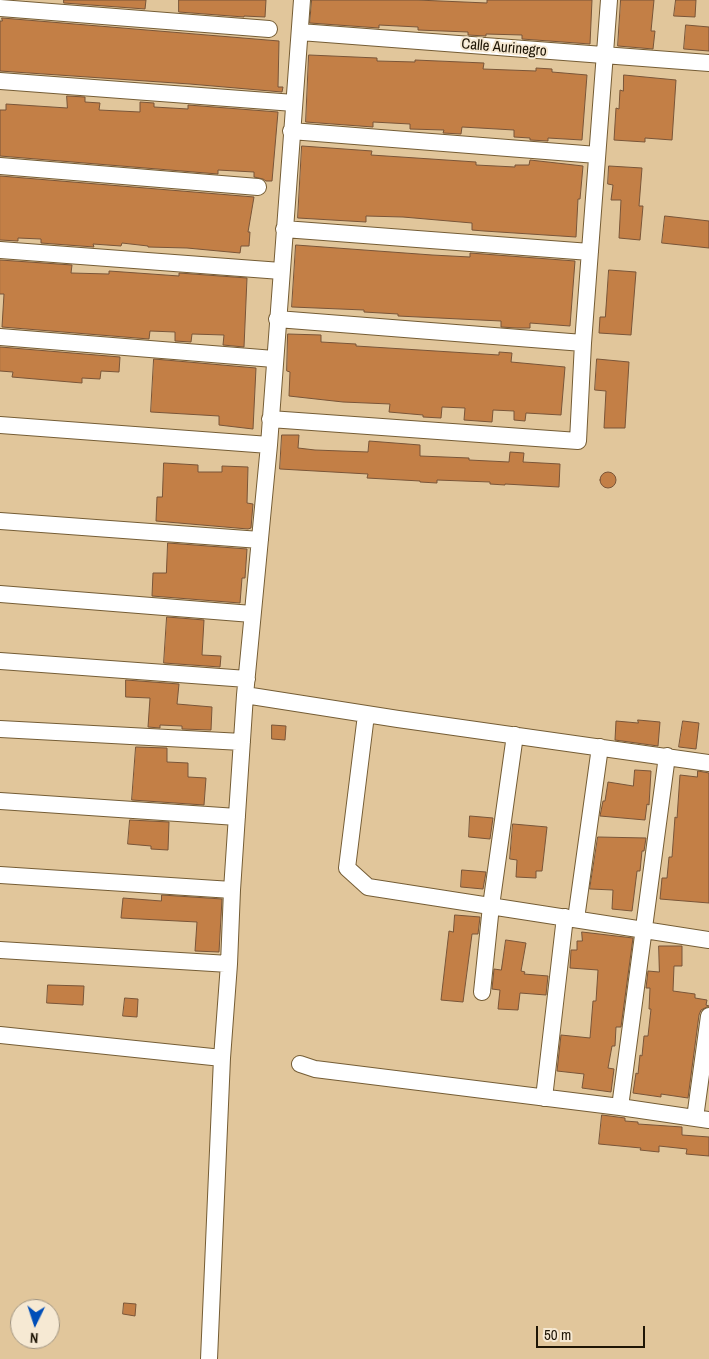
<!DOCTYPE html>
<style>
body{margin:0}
#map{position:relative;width:709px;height:1359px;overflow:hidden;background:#e1c69b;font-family:"Archivo Narrow",sans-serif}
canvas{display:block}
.north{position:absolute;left:10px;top:1299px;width:50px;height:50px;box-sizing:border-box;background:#f6e9d3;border:1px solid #a09481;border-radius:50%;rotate:184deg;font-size:14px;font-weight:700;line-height:20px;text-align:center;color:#1e1505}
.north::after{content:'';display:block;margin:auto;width:18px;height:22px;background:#004eb8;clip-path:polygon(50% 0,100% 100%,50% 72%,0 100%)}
.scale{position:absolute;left:536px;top:1326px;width:109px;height:22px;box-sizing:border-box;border:2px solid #1e1505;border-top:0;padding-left:6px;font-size:15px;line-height:18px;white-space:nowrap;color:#1e1505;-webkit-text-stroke:4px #f6e9d3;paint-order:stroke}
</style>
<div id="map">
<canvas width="709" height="1359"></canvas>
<div class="north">N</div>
<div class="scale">50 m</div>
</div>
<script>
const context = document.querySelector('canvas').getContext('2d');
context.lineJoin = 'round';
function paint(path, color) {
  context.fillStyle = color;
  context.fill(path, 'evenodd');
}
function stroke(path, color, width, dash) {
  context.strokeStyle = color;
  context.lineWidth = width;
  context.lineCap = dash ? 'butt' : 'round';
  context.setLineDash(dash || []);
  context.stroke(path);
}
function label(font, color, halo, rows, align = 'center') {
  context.font = font + ' "Archivo Narrow",sans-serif';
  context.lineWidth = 4;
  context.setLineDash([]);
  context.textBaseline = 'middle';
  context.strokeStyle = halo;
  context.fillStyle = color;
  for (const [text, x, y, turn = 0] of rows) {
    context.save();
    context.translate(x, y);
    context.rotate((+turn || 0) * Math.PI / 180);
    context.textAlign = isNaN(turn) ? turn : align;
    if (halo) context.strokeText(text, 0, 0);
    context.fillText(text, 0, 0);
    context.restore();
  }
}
const building = new Path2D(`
 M 64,0 L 146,0 L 145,9 L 64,3 Z
 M 179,0 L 266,0 L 265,17 L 244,16 L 244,17 L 179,12 Z
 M 312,0 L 417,0 L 487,3 L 487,0 L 592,0 L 590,44 L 522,39 L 522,35 L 486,34 L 486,36 L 468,35 L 468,32 L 418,30 L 418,27 L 379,25 L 379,28 L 310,23 Z
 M 621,0 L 654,0 L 651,31 L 655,31 L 653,49 L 618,46 Z
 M 676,0 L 696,0 L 695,17 L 674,16 Z
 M 2,18 L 279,41 L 278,87 L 283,87 L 282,92 L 190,84 L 0,71 L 0,21 L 2,21 Z
 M 686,25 L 709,27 L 709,51 L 684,49 Z
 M 309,55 L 377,58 L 377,61 L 415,62 L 415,60 L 484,63 L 483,69 L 536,71 L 536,68 L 552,69 L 552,72 L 587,75 L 582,140 L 548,138 L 548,141 L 530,140 L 530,138 L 514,137 L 514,130 L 462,127 L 461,134 L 443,133 L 444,130 L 410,129 L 410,124 L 373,122 L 373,127 L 306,122 Z
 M 624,75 L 676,80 L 672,140 L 645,138 L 645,142 L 614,140 L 616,108 L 619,109 L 620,90 L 623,91 Z
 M 67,96 L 85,97 L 85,102 L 100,103 L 99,110 L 140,112 L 140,102 L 154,103 L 154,107 L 188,109 L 188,105 L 278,112 L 272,181 L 266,181 L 263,179 L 254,177 L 254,172 L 218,170 L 218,174 L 0,156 L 0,110 L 6,110 L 6,104 L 67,108 Z
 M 302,146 L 372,151 L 371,155 L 476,162 L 476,165 L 515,167 L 515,165 L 529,165 L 530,160 L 583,166 L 580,199 L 578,199 L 576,237 L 484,231 L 472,230 L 472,223 L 403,217 L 366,216 L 366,222 L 298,218 Z
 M 609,166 L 642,168 L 639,206 L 643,206 L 640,240 L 619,238 L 621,200 L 611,200 L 613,185 L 608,184 Z
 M 0,176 L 254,197 L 248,232 L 250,232 L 249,246 L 241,246 L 240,253 L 187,248 L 148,247 L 148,246 L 122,243 L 121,246 L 93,244 L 94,247 L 41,243 L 41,239 L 18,238 L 18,241 L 0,240 Z
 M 665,216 L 709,221 L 709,248 L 662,243 Z
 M 296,245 L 432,255 L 470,257 L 470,253 L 575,261 L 570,326 L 530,323 L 530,328 L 517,328 L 501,327 L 501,321 L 398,316 L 398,314 L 364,312 L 364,310 L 292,307 Z
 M 0,260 L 72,265 L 71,273 L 109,274 L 109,271 L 179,276 L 179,273 L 247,278 L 244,347 L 223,345 L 224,335 L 192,334 L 191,342 L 175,341 L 175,332 L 150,331 L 149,339 L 2,327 L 4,294 L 0,294 Z
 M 609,270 L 636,272 L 631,335 L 599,333 L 600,317 L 605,317 Z
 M 288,334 L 321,335 L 321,342 L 356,344 L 356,346 L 499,355 L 499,352 L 512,353 L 511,362 L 565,367 L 561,415 L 526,413 L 525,421 L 514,420 L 514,411 L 493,410 L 492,422 L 464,420 L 465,408 L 442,407 L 441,418 L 423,417 L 423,415 L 389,412 L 390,404 L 343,402 L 289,396 L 290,372 L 287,371 Z
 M 0,347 L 120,357 L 119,372 L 101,371 L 100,379 L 82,378 L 82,383 L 12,377 L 13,372 L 0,371 Z
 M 154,359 L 256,368 L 253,429 L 219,425 L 219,416 L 151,412 Z
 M 597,359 L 629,362 L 625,428 L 604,428 L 606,391 L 595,390 Z
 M 282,435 L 299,435 L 298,448 L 315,450 L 368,452 L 369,441 L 420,445 L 420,456 L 469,458 L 469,460 L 509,462 L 510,452 L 524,453 L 523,462 L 560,464 L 559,487 L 505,484 L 505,485 L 490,484 L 490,482 L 437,480 L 437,483 L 420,482 L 420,481 L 367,478 L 368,474 L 280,469 Z
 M 164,463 L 198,465 L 198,472 L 222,472 L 222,466 L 248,467 L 247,503 L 253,504 L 251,528 L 248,529 L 156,521 L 157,497 L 162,497 Z
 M600 480a8 8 0 1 1 16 0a8 8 0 1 1-16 0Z
 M 168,543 L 247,549 L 245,578 L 242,578 L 240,603 L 152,596 L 153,573 L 166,573 Z
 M 167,617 L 204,620 L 202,655 L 221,656 L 220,667 L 164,663 Z
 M 126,680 L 179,684 L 177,704 L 212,707 L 211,730 L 182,729 L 182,726 L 160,725 L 160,728 L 148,727 L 150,698 L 126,697 Z
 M 638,720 L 660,722 L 658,746 L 615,740 L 616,721 L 638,723 Z
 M 683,721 L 699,723 L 696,749 L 679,747 Z
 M 272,725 L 286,726 L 285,740 L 272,739 Z
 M 136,747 L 167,748 L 167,762 L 188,763 L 188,777 L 206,778 L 204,805 L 132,800 Z
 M 635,770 L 651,771 L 649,805 L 647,804 L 645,820 L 600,816 L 603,801 L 605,801 L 608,782 L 633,786 Z
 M 698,771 L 709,773 L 709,903 L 660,899 L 662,878 L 667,878 L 669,857 L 672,857 L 675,817 L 677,818 L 680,775 L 697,777 Z
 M 470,816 L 493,818 L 490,839 L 469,837 Z
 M 130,820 L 169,822 L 168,850 L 151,849 L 151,846 L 128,844 Z
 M 513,824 L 547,827 L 542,871 L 536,871 L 536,878 L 516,877 L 517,860 L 510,859 Z
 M 598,837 L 646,838 L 644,851 L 642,851 L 640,871 L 637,871 L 632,911 L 612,909 L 613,890 L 590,889 Z
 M 462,870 L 486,872 L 483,889 L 461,887 Z
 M 162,895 L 222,899 L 219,952 L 195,951 L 197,922 L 121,918 L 123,898 L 161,901 Z
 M 455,915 L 480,917 L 478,934 L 472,934 L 463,1002 L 441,1000 L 449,931 L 453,932 Z
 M 582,932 L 633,938 L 621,1027 L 616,1027 L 615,1046 L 612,1046 L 608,1068 L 614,1069 L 611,1092 L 582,1088 L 584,1074 L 557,1071 L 561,1035 L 590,1038 L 593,1001 L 596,1001 L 598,970 L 570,968 L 571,950 L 577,950 L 577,941 L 582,941 Z
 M 506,940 L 526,943 L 521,971 L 525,972 L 524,974 L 548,976 L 546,995 L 520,993 L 518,1010 L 498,1009 L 500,990 L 492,989 L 494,969 L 501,970 Z
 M 659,946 L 682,946 L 682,966 L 674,966 L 673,991 L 695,994 L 695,998 L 707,1000 L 706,1005 L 709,1006 L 701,1010 L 699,1015 L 688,1098 L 661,1094 L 661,1097 L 633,1093 L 636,1073 L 638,1074 L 640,1055 L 642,1056 L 644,1036 L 648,1036 L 651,1009 L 649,1009 L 650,988 L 646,988 L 648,971 L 659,972 Z
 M 48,985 L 84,986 L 83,1005 L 47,1003 Z
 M 125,998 L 138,999 L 137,1017 L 123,1016 Z
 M 602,1115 L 625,1118 L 625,1121 L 638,1122 L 638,1124 L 682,1127 L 682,1135 L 709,1137 L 709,1156 L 686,1154 L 687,1149 L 659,1146 L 659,1152 L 640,1150 L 641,1148 L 599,1144 Z
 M 124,1303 L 136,1304 L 135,1316 L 123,1314 Z`);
paint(building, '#c37f46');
stroke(building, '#795538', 1);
const street = new Path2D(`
 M 0,8 L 269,29
 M 300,32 L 709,63
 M 0,81 L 294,103
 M 291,131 L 597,155
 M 0,166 L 258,187
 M 284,229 L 590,252
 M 0,250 L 281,271
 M 277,319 L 583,343
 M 0,337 L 274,359
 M 270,419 L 578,441 L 583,343 L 609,0
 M 0,425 L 269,445
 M 0,521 L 260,540
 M 0,594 L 252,614
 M 0,661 L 247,679
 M 245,695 L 398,719 L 709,763
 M 366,715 L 347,868 L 368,887 L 709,940
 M 0,729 L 242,742
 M 0,801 L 237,817
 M 0,875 L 232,890
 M 576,919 L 600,747
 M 0,950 L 229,964
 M 482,992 L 491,906 L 515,735
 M 0,1035 L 222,1058
 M 300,1064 L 315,1069 L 620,1107 L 709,1120
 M 544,1098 L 565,917
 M 620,1107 L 667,756
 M 695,1118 L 709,1016
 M 209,1359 L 222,1058 L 229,964 L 232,890 L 245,695 L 269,445 L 302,0`);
stroke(street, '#755d35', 18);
stroke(street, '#fff', 16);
label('15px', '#1e1505', '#f6e9d3', [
 ["Calle Aurinegro",504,48,5]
]);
</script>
